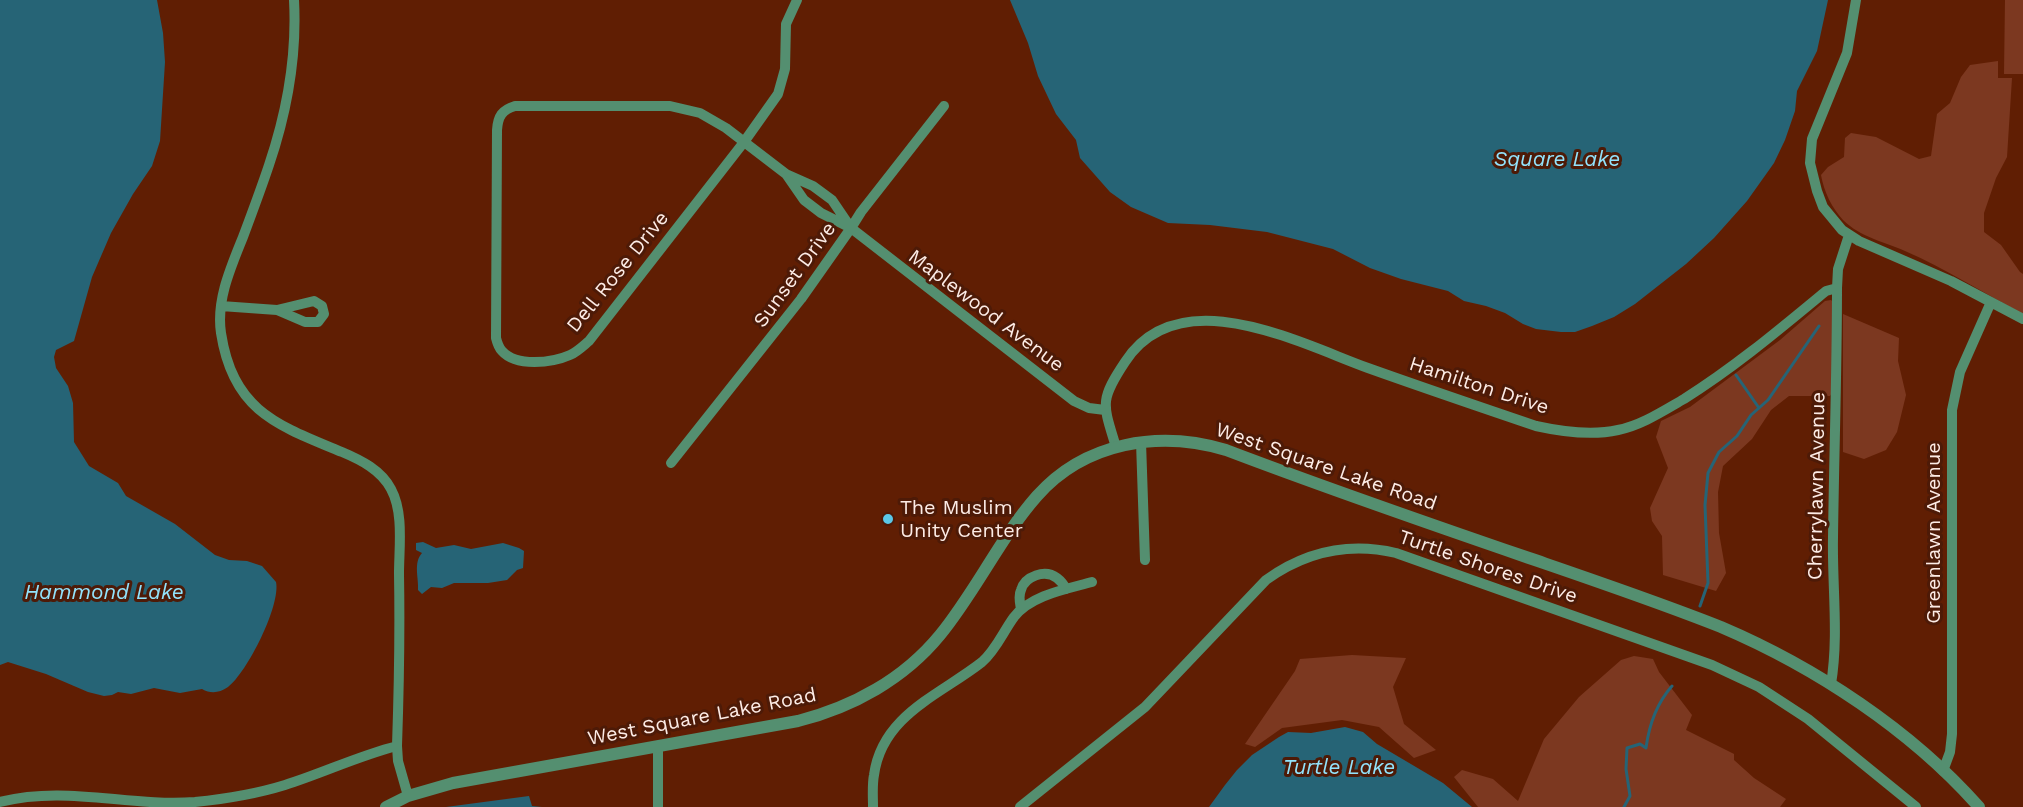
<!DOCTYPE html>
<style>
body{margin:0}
canvas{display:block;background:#601e03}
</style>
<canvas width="2023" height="807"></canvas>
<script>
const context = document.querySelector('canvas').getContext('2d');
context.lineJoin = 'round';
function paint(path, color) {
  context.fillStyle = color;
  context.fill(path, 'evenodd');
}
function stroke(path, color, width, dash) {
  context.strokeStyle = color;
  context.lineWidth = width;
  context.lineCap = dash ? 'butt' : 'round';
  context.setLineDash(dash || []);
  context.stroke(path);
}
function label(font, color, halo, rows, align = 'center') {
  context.font = font + ' "Work Sans",sans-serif';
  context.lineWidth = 6;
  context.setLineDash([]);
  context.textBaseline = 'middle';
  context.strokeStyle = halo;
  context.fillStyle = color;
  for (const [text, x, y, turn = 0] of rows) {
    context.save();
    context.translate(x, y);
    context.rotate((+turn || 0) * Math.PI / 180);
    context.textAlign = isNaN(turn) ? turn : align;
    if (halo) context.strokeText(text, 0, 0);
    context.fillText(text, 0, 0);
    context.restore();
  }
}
paint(new Path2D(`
 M 2005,0 L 2023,0 L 2023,74 L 2004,74 Z
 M 1998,61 L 1998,78 L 2012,78 L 2007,157 L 1996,178 L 1984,213 L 1984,232 L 2001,245 L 2020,272 L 2023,274 L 2023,314 C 1985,294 1945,268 1905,251 C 1885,242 1860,237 1843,220 C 1832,208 1824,192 1821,175 L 1828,167 L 1844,157 L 1845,138 L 1851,133 L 1876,137 L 1919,159 L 1931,156 L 1937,114 L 1950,103 L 1961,77 L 1970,65 Z
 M 1831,300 L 1834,303 L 1834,390 L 1830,396 L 1789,396 L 1771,410 L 1752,439 L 1723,466 L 1718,492 L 1719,533 L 1726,573 L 1716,591 L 1663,575 L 1662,536 L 1652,521 L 1650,508 L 1668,468 L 1656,437 L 1661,421 L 1690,407 L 1780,340 L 1825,301 Z
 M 1843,314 L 1899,338 L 1898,361 L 1906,395 L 1897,432 L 1886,450 L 1864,459 L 1843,452 Z
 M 1352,655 L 1406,658 L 1393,687 L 1404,724 L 1436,750 L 1414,758 L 1379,727 L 1342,720 L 1282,728 L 1255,747 L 1245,744 L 1295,671 L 1300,659 Z
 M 1634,656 L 1653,659 L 1659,672 L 1692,715 L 1686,730 L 1734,754 L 1734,760 L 1754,778 L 1786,799 L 1780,807 L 1478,807 L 1454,777 L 1462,770 L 1493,779 L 1518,801 L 1544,739 L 1579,697 L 1621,660 Z`), '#7c3820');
paint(new Path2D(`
 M 0,0 L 157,0 L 163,33 L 165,62 L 160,141 L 152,166 L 133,194 L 111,233 L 92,277 L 74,341 L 56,350 L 54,357 L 56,368 L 68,386 L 73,403 L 74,442 L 89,466 L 118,483 L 126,496 L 175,524 L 215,555 L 229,560 L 247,561 L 262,566 L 276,582 C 281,605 247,673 228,687 C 219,693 211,694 202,689 L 180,693 L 154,688 L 131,694 L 118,692 L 112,695 L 104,696 L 88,692 L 46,674 L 8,662 L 0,665 Z
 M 1010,0 L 1828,0 L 1817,51 L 1797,91 L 1795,111 L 1785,140 L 1774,163 L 1747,201 L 1714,238 L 1686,264 L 1635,304 L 1614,317 L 1592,326 L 1575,332 L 1561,332 L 1536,329 L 1523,324 L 1505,313 L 1486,306 L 1464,301 L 1448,291 L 1401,279 L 1370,268 L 1333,249 L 1267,232 L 1210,225 L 1168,223 L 1131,207 L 1110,192 L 1080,158 L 1076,140 L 1056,114 L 1038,76 L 1028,43 Z
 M 423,542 L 436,548 L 454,545 L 471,549 L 503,543 L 519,548 L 524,551 L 523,568 L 517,570 L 507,580 L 488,583 L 454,583 L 442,588 L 431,587 L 422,594 L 418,590 C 419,578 413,563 422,553 L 416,550 L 416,543 Z
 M 1345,727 L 1363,732 L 1377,744 L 1443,783 L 1472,807 L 1209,807 L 1225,785 L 1237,770 L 1252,755 L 1279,737 L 1288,732 L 1311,733 Z
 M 529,796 L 532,806 L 542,807 L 446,807 Z`), '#266476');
stroke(new Path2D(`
 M 1736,375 L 1759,408
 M 1700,606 L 1708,583 L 1705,505 L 1708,473 L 1719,452 L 1737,436 L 1751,415 L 1768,400 L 1819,326
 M 1624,807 L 1630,796 L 1626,769 L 1627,748 L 1640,744 L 1646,748 C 1649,725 1657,703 1672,686`), '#266476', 3);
stroke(new Path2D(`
 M 294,0 C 297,56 287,112 269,165 C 261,189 252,213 243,237 C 231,267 216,300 221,333 C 233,411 277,425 342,452 C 361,460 381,470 391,489 C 404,513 399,547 399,574 C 400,631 399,688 397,746 L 398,761 L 408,796
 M 797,0 L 786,24 L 785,69 L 778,94 L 744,142 L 589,341 C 583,346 577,352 570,355 C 552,363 516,367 502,351 C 499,348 497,342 496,338 L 497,130 C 498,116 502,110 515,106 L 670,106 L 700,113 L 726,128 L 786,174 L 813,186 L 832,200 L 851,228
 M 1856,0 L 1847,53 L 1812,139 L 1810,163 L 1817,191 L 1823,207 L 1842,230 L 1859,241 L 1951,281 L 2023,319
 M 786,174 L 804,200 L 821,213 L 851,228 L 1074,401 L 1089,408 L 1105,410
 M 221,306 L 277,310 L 305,322 L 318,322 L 324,314 L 322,306 L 314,301 L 277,310
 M 1141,442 L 1145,560
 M 1116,447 C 1103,404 1099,401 1125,362 C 1179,279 1299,343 1368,368 C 1424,388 1480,407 1536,426 C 1563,432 1591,436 1618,430 C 1642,425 1663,411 1684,399 C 1735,367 1780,329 1826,291 L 1837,288
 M 671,463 L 801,299 L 851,228 L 861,212 L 944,106
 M 1021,609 C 1020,603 1018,596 1021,590 C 1025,576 1045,569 1057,578 C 1061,581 1064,585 1066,589
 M 1831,684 C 1839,636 1832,586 1833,538 C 1834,455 1837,371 1837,288 L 1838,269 L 1849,235
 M 658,747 L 658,807
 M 1943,771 L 1950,752 L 1952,734 L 1952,410 L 1960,372 L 1991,302
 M 0,802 C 66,785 128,807 195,802 C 225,799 256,794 285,785 C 323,773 358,756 397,746
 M 873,807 C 873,796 872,785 874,775 C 882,715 940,695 982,662 C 996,650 1003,632 1014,617 C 1031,595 1067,589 1092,582
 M 1020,807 L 1145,707 L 1266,580 C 1305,552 1349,542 1396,553 L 1712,665 L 1759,687 L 1808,719 L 1916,807`), '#548f70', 10);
stroke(new Path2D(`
 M 386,807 L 408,796 L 453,783 L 798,721 C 853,707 904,679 940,635 C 976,591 1000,538 1037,496 C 1085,442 1159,430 1226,450 C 1326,488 1427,523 1529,558 C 1593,580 1658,602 1721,627 C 1815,667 1911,730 1979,807`), '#548f70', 12);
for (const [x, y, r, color] of [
 [888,519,6,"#5bc8e7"]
]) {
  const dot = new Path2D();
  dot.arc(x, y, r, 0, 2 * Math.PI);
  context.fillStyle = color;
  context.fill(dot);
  stroke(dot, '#4d1a07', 2);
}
label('20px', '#fdece6', '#4d1a07', [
 ["Dell Rose Drive",618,272,-51],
 ["Sunset Drive",795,275,-54],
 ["Maplewood Avenue",986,311,37],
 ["Hamilton Drive",1479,386,18],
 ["West Square Lake Road",1326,467,19],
 ["Cherrylawn Avenue",1817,486,-89],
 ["Greenlawn Avenue",1934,533,-90],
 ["Turtle Shores Drive",1488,567,19],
 ["West Square Lake Road",702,717,-11]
]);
label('20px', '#fdece6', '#4d1a07', [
 ["The Muslim",900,508],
 ["Unity Center",900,531]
], 'left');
label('italic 21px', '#92e3fc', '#4d1a07', [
 ["Square Lake",1557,160],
 ["Hammond Lake",104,593],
 ["Turtle Lake",1339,768]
]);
</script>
